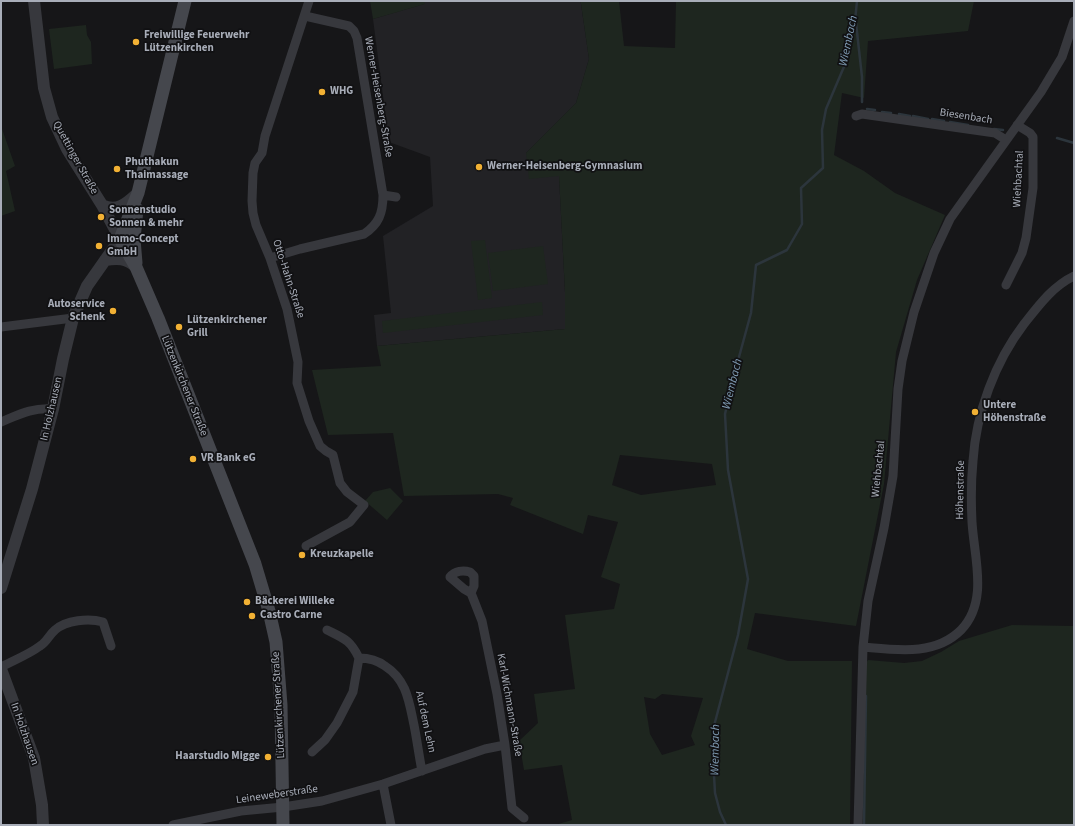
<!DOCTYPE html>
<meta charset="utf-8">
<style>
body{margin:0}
#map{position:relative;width:1075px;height:826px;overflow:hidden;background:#161618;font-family:"Source Sans 3",sans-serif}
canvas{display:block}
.frame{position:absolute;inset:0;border:2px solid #a8adb8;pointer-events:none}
</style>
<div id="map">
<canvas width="1075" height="826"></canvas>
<div class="frame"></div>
</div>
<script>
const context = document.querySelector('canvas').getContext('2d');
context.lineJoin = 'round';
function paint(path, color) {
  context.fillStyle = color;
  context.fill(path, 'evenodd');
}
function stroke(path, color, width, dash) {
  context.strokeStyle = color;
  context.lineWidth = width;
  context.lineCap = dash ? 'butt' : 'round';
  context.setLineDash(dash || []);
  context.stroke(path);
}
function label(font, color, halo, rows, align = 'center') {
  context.font = font + ' "Source Sans 3",sans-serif';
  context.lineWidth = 3.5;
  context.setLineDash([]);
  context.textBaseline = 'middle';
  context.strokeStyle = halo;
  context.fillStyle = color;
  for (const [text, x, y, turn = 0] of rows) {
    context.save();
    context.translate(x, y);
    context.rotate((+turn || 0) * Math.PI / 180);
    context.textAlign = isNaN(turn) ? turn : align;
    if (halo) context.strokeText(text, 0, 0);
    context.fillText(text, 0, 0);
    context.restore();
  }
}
paint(new Path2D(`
 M 424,1 L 580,1 L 581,4 L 589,59 L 576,103 L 526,153 L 559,176 L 565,292 L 565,329 L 377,346 L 374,315 L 391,313 L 383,236 L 433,206 L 430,157 L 389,142 L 373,19 L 424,4 Z`), '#222225');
paint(new Path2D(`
 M 370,1 L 424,1 L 425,4 L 373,19 Z
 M 580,1 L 619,1 L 624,46 L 675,48 L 676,1 L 974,1 L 968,31 L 868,41 L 864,98 L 842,93 L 834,155 L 864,171 L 895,193 L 945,215 L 917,280 L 896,352 L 884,484 L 856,626 L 755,613 L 747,649 L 788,661 L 852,661 L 850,825 L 555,825 L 572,820 L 562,765 L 524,770 L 519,741 L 538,723 L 534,694 L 575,689 L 565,615 L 614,609 L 620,584 L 601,577 L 618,522 L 588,515 L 583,534 L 510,505 L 513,498 L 498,494 L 404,496 L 393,433 L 328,435 L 312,370 L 381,366 L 377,346 L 565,329 L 565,292 L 559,176 L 529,179 L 526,153 L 576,103 L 589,59 L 581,4 ZM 620,455 L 712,464 L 716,485 L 641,495 L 612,485 ZM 662,694 L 703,698 L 691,736 L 695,745 L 662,755 L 650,734 L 644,697 L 655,699 Z
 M 86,25 L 87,35 L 91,42 L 92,64 L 54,69 L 49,29 Z
 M 1,126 L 15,166 L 6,171 L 15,211 L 1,216 Z
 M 485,240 L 492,298 L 478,300 L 471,241 Z
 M 543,246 L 548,284 L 493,291 L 488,253 Z
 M 542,302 L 543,315 L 383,333 L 382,321 Z
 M 390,488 L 403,501 L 387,520 L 365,501 L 373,492 Z
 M 1012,625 L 1074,626 L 1074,825 L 862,825 L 866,663 L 868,660 L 904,663 L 922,661 L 941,652 L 959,641 Z`), '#1e261f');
stroke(new Path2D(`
 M 856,23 L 862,77 L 862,102
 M 867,109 L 875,110
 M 882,112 L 891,113
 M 899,114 L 910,116
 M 913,116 L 928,119
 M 932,119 L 944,121
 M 950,122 L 968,125
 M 994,129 L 1003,130
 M 1057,138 L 1074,143
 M 726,825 L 720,812 L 715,793 L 714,775 L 714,726 L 738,635 L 748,579 L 728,470 L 725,414 L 736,368 L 751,313 L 756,265 L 787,250 L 802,224 L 801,188 L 823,168 L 822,130 L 826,109 L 846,62 L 855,21 L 857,1
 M 864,825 L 866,696`), '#2c353c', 2.5);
stroke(new Path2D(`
 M 856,116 L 862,114 L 995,133 L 1006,140
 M 383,195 L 396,197
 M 270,258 L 300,249 L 364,234 C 379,224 383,213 383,195 L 357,38 L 354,31 L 349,26 L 305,16
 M 1006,285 L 1022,253 L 1026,238 L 1033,188 L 1033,137 L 1030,133 L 1017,125
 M 1,327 L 73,318
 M 1,422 C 18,415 33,407 53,409
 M 306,546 L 350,522 L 364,505 L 347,492 L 340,483 L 333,455 L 326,451 L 320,446 L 309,421 L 297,383 L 298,362 L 287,309 L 270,258 L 256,225 L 253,213 L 252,201 L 253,173 L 255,163 L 262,153 L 265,136 L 309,1
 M 471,593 L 464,589 L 450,577 C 455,571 463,570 470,572 L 474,576 L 474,586 L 471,593 L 482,621 L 497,694 L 505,745 L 512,808 L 524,818
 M 327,630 C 345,639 350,640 359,658 C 369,658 377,660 385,666 C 407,680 409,702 414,725 C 417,740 419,756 422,771
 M 863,647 C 897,650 935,656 961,630 C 989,601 974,557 972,522 C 971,502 971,481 973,461 C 976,413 995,362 1024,324 C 1039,305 1053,286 1074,276
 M 1,667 C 14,660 28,655 40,646 C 47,642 49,635 55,630 C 66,620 89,618 103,622 L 111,646
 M 312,752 L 325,740 L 337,723 L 353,692 L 359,658
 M 383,784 L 391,825
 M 173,825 L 241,811 L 283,807 L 322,801 L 383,784 L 485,749 L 505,745
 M 858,825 L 863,647 L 868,601 L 884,528 L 893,476 L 898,389 L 902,361 L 914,312 L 934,253 L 950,219 L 965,198 L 1041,92 L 1062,57 L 1074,21`), '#37383d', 9);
stroke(new Path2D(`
 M 102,205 C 117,213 127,203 138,193
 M 105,260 C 118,258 126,258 136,267
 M 1,588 L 32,489 L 53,409 L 63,359 L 73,318 L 87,286 L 120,239 L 102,205 L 67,149 L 52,117 L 44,88 L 34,1
 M 1,669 L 34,758 L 42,805 L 43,825`), '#37383d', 12);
stroke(new Path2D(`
 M 185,1 L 138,193 L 120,239 L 136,267 L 158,318 L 255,564 L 269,611 L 276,642 L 281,705 L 283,825
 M 136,263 L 134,239 L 137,209`), '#45474d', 13);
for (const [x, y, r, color] of [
 [136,42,4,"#f2b134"],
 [322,92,4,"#f2b134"],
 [479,167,4,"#f2b134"],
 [117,169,4,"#f2b134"],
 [101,217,4,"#f2b134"],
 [99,246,4,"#f2b134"],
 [113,311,4,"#f2b134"],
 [179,327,4,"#f2b134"],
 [975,412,4,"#f2b134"],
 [193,459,4,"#f2b134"],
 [302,555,4,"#f2b134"],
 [247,602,4,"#f2b134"],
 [252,616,4,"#f2b134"],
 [268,757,4,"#f2b134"]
]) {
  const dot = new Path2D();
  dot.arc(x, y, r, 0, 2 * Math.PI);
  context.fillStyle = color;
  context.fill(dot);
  stroke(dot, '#111113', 1.5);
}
label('bold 11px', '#a8adb8', '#111113', [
 ["Freiwillige Feuerwehr",144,36],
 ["Lützenkirchen",144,49],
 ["WHG",330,92],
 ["Phuthakun",125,163],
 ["Thaimassage",125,176],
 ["Werner-Heisenberg-Gymnasium",487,167],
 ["Sonnenstudio",109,211],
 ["Sonnen & mehr",109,224],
 ["Immo-Concept",107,240],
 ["GmbH",107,253],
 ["Autoservice",105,305,"right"],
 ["Schenk",105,318,"right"],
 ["Lützenkirchener",187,321],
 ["Grill",187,334],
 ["Untere",983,406],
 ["Höhenstraße",983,419],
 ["VR Bank eG",201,459],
 ["Kreuzkapelle",310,555],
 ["Bäckerei Willeke",255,602],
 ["Castro Carne",260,616],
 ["Haarstudio Migge",260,757,"right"]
], 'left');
label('11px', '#a8adb8', '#111113', [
 ["Werner-Heisenberg-Straße",378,97,80],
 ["Biesenbach",966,117,9],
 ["Quettinger Straße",75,158,61],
 ["Wiehbachtal",1019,179,-87],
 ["Otto-Hahn-Straße",288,279,72],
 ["Lützenkirchener Straße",184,386,68],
 ["In Holzhausen",52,409,-77],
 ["Wiehbachtal",879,469,-84],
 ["Höhenstraße",961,490,-89],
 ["Lützenkirchener Straße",279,705,-93],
 ["Karl-Wichmann-Straße",509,705,80],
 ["Auf dem Lehn",425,722,78],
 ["In Holzhausen",24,734,71],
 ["Leineweberstraße",277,795,-8]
]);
label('italic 12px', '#7f9bb3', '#111113', [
 ["Wiembach",849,41,-78],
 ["Wiembach",733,384,-76],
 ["Wiembach",716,750,-89]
]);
</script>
